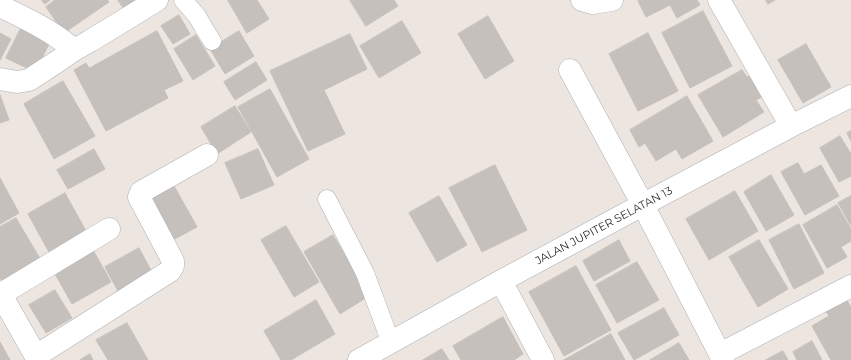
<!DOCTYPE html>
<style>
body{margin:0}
canvas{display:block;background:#ece5e0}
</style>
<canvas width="851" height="360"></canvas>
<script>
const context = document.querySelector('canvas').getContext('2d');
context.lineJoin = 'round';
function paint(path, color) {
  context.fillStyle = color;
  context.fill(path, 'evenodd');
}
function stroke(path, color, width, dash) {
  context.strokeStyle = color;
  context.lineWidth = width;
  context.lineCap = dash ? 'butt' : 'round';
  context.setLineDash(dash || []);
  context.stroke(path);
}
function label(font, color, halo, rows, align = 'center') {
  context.font = font + ' Montserrat,sans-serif';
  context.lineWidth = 3;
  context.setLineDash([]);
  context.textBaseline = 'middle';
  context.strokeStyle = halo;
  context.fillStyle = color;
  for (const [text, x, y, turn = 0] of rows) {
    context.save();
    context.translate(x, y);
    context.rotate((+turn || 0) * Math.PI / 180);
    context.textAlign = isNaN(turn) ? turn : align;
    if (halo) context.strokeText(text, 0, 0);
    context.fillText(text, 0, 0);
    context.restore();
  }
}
const building = new Path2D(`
 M 42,0 L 50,0 L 45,4 Z
 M 55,0 L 107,0 L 109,2 L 64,33 L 46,7 Z
 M 118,0 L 140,0 L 125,10 Z
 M 228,0 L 257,0 L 269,19 L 247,33 Z
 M 350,0 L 394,0 L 398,6 L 366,26 Z
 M 640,0 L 697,0 L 700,5 L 677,18 L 670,5 L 646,17 L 638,1 Z
 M 766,0 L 775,0 L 768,4 Z
 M 703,11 L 732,66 L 690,88 L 662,33 Z
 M 179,15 L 190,34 L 173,44 L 161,26 Z
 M 488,16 L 514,61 L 485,79 L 458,34 Z
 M 402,21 L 421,53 L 379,78 L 360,46 Z
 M 21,28 L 50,42 L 35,72 L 6,58 Z
 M 157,31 L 183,81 L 164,90 L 168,98 L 106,131 L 74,70 L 86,63 L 89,68 Z
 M 239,31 L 254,56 L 225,74 L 210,49 Z
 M 0,33 L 11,39 L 0,60 Z
 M 648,33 L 678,91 L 638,111 L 609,54 Z
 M 350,34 L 367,69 L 324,90 L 345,134 L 308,151 L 270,71 Z
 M 196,35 L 215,66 L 193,80 L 174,49 Z
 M 806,44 L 831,87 L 803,103 L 778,60 Z
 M 256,62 L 267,80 L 235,100 L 224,82 Z
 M 742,70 L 747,77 L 751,75 L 764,96 L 756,100 L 764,112 L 723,137 L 698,95 Z
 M 63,81 L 95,136 L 54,159 L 24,104 Z
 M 270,89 L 309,159 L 277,177 L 238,107 Z
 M 0,95 L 9,120 L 0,123 Z
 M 687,96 L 713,141 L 682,159 L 676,149 L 656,161 L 645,143 L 639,147 L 630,130 Z
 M 235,106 L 251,132 L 217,154 L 201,127 Z
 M 851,131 L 851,141 L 847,133 Z
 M 840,136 L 851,154 L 851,176 L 839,182 L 820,148 Z
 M 94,149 L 105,169 L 68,189 L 57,170 Z
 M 258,149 L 274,185 L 241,199 L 225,163 Z
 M 798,163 L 804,174 L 821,165 L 839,196 L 805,215 L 781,172 Z
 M 495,165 L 527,230 L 482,252 L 449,188 Z
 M 771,175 L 794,215 L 766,231 L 744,192 Z
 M 0,178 L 19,213 L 0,224 Z
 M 173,184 L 197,227 L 169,242 L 146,200 Z
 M 735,191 L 758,231 L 709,260 L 686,219 Z
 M 65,193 L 86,231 L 49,252 L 28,214 Z
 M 439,196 L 467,245 L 437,262 L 409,213 Z
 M 851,196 L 851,226 L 838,203 Z
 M 837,205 L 851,229 L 851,241 L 841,247 L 847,257 L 827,268 L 803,225 Z
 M 16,218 L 42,262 L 4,284 L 0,278 L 0,227 Z
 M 799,224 L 824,273 L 794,289 L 769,240 Z
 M 286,226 L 319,282 L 294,297 L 261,240 Z
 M 333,235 L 369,296 L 340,314 L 304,252 Z
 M 619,240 L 630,261 L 594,281 L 583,261 Z
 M 759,240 L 788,289 L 758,307 L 729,257 Z
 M 139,248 L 154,276 L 120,295 L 105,267 Z
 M 93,250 L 111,282 L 72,304 L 54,272 Z
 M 637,262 L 659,300 L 617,323 L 596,285 Z
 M 576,266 L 611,330 L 564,356 L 529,292 Z
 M 55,290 L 72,318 L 46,333 L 29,305 Z
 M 846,299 L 851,307 L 851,360 L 831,360 L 812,326 L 829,316 L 825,310 Z
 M 316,300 L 335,334 L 291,360 L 281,360 L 264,331 Z
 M 664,308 L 679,335 L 634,360 L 618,333 Z
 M 503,317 L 523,354 L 514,360 L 461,360 L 453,346 Z
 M 127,323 L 148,360 L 108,360 L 96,340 Z
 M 611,334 L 625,360 L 564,360 Z
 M 812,341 L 822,360 L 797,360 L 793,352 Z
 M 0,342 L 10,360 L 0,360 Z
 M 679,343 L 689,360 L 650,360 Z
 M 442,349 L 449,360 L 423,360 Z
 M 783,351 L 788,360 L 766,360 Z
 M 90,354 L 93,360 L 80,360 Z`);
paint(building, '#c5c0bc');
stroke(building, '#c7c1ba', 1);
const lane = new Path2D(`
 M 183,0 L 197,16 L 205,30 L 212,41
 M 327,199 L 365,273 L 391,343`);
const street = new Path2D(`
 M 582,0 L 592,3 L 612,0
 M 719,0 L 791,126
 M 0,6 C 25,18 53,31 74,50
 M 570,70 L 643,205 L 723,360
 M 0,79 L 17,82 L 29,80 L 55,63 L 74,50 L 90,41 L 157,0
 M 501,281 L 543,360
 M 0,293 L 38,360
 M 1,294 L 109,229
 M 720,354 L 851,286
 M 36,356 L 170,271 L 173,266 L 173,261 L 139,197 L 141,192 L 207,155
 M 359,360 L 501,281 L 631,211 L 791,126 L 851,96`);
stroke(lane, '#adb0b7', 19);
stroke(street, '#adb0b7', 23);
stroke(lane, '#fff', 18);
stroke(street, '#fff', 22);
label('11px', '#2c2c2c', '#fff', [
 ["JALAN JUPITER SELATAN 13",604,226,-28]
]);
</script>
